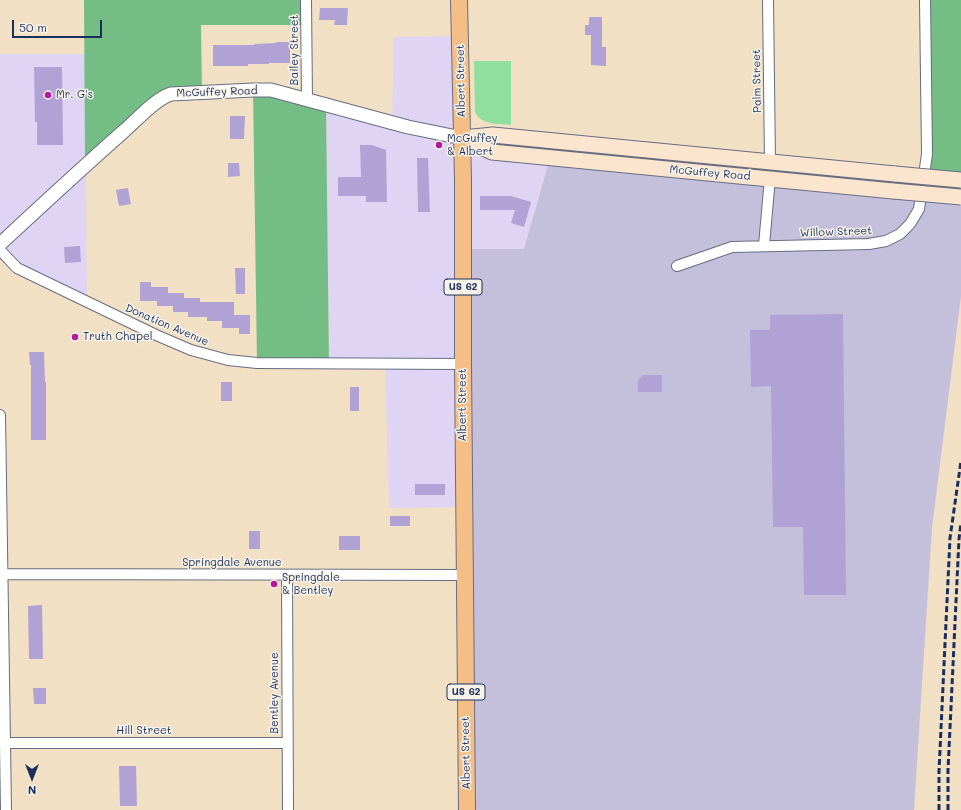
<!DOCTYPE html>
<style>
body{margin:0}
#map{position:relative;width:961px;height:810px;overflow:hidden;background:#f1e0c3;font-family:Mali,sans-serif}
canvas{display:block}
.north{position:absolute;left:12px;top:758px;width:40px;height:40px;-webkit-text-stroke:3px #f7f3e8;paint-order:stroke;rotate:180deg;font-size:11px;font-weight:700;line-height:16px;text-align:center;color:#1b2f5e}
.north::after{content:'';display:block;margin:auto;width:14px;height:18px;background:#1b2f5e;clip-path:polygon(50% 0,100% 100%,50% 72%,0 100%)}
.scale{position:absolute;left:12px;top:20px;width:90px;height:18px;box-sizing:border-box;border:2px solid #1b2f5e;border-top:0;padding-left:5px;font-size:12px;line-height:14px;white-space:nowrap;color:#1b2f5e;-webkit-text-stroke:3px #f7f3e8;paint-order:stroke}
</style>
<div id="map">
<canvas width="961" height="810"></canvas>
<div class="north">N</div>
<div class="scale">50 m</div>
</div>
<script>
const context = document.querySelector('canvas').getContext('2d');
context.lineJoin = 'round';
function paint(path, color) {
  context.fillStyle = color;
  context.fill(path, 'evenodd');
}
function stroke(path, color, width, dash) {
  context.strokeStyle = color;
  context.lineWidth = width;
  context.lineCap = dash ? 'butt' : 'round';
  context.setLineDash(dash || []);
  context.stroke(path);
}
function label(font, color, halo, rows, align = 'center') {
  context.font = font + ' Mali,sans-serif';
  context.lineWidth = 3;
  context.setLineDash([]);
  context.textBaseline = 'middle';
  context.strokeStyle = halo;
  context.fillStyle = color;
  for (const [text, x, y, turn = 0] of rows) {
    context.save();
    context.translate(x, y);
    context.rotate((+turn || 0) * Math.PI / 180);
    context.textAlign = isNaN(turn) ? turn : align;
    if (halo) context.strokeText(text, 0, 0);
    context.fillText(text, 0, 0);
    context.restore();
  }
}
paint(new Path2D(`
 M 460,36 L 462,138 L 550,158 L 524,250 L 464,249 L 464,507 L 389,508 L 385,364 L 329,364 L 326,105 L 392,122 L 394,37 Z
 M 0,54 L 85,54 L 87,302 L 17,268 L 0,250 Z`), '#e0d4f4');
paint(new Path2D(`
 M 550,158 L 961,198 L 961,296 L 932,528 L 914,810 L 467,810 L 463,249 L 524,249 Z`), '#c4c0db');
paint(new Path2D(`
 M 474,61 L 511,61 L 511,125 C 498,124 481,125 475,112 Z`), '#90df9e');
paint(new Path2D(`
 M 84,0 L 306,0 L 306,25 L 201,25 L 202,92 L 171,94 L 85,165 Z
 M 925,0 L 961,0 L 961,197 L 921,193 L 927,154 Z
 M 253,90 L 326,105 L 329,364 L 257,363 Z`), '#74be85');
paint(new Path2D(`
 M 320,8 L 348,8 L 347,25 L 334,25 L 335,20 L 319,20 Z
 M 589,17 L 602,17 L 602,47 L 606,47 L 606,66 L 591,65 L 591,35 L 585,35 L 585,25 L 589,25 Z
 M 276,42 L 290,42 L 290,63 L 269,63 L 269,64 L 248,64 L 248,66 L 213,66 L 213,45 L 254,45 L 254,44 L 276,43 Z
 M 34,67 L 62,67 L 63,145 L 37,145 L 37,122 L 35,122 Z
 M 230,116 L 245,116 L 244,139 L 230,139 Z
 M 360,145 L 372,145 L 386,150 L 387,202 L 366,202 L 366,196 L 338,196 L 338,177 L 361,177 Z
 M 417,158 L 428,158 L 430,212 L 418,212 Z
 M 228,163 L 239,163 L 240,176 L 228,177 Z
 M 128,188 L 131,204 L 119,206 L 116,190 Z
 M 480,196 L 511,196 L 531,202 L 524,227 L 511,223 L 515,210 L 480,210 Z
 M 80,246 L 81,262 L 65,263 L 64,247 Z
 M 235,268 L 245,268 L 245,294 L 236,294 Z
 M 140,282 L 151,282 L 151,287 L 168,287 L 168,293 L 184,293 L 184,298 L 200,298 L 200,302 L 234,302 L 234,315 L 250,315 L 250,334 L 239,334 L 239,328 L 222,328 L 222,321 L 207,321 L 207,317 L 188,317 L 188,312 L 173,312 L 173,306 L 157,306 L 157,301 L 140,301 Z
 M 843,314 L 846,595 L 804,595 L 803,527 L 773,527 L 771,386 L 751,387 L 750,330 L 770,330 L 770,315 Z
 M 29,352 L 44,352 L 45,382 L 46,382 L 46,440 L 31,440 L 31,365 L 30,365 Z
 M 643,375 L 662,375 L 662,392 L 638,392 L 638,381 Z
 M 221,382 L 232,382 L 232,401 L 221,401 Z
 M 350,387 L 359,387 L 359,411 L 350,411 Z
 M 415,484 L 445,484 L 445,495 L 415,495 Z
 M 390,516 L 410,516 L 410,526 L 390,526 Z
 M 249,531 L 260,531 L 260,549 L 249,549 Z
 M 339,536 L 360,536 L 360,550 L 339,550 Z
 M 42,605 L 43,659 L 29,659 L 28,606 Z
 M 33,688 L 46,688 L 46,704 L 34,704 Z
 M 119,766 L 136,766 L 137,806 L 120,806 Z`), '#b1a2d5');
const minor = new Path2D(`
 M 306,0 L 307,100
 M 768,0 L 770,162
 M 764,245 L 770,178
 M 0,250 L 17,268 L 156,335 L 191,350 L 228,360 L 257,363 L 463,364
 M 677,266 L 732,247 L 869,244 L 886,241 L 900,234 L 910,224 L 919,209 L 927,154 L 925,0
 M 0,415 L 6,810
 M 0,574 L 465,575
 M 287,575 L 288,810
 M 0,743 L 287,743`);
const tertiary = new Path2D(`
 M 0,244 C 41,206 82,168 124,131 C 137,120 155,99 171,94 L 253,90 L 271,90 L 408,127 L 462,138`);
const secondary = new Path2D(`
 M 462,138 L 492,152 L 893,191
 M 463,138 L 493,135 L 895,174`);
const primary = new Path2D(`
 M 459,0 L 463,180 L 463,364 L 467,810`);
stroke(minor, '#666d81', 12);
stroke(tertiary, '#666d81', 15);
stroke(secondary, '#666d81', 17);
stroke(primary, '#666d81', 18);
stroke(minor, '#fff', 10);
stroke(tertiary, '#fff', 13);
stroke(secondary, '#fbe5cf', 15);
stroke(primary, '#f6be87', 16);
stroke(new Path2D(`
 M 939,810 L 939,771 L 950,538 L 961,461
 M 948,810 L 948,770 L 959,539 L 961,523`), '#1b2f5e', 3, [6, 3]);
const secondaryBridge = new Path2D(`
 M 895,174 L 961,180
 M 893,191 L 961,197`);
stroke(secondaryBridge, '#666d81', 17, []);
stroke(secondaryBridge, '#fbe5cf', 15);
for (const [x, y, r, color] of [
 [48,95,4,"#b5179e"],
 [439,145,4,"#b5179e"],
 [75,337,4,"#b5179e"],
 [274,584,4,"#b5179e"]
]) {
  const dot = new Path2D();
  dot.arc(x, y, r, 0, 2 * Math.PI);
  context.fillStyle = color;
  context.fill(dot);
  stroke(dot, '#f7f3e8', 1.5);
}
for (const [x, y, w] of [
 [463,287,38],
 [466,692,38]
]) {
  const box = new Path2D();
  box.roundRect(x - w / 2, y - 8, w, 16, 3);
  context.fillStyle = '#f7f3e8';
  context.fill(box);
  stroke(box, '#1b2f5e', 1);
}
label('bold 10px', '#1b2f5e', null, [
 ["US 62",463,287],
 ["US 62",466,692]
]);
label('11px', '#1b2f5e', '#f7f3e8', [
 ["Bailey Street",295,50,-90],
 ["Albert Street",461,81,-91],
 ["Palm Street",757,81,-91],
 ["McGuffey Road",217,92,-2],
 ["McGuffey Road",710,173,5],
 ["Willow Street",836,232,-2],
 ["Donation Avenue",167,325,23],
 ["Albert Street",463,405,-90],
 ["Springdale Avenue",232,563],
 ["Bentley Avenue",275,693,-90],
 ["Hill Street",144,731],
 ["Albert Street",466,753,-91]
]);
label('11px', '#1b2f5e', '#f7f3e8', [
 ["Mr. G's",56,95],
 ["McGuffey",447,139],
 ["& Albert",447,152],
 ["Truth Chapel",83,337],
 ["Springdale",282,578],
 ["& Bentley",282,591]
], 'left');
</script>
